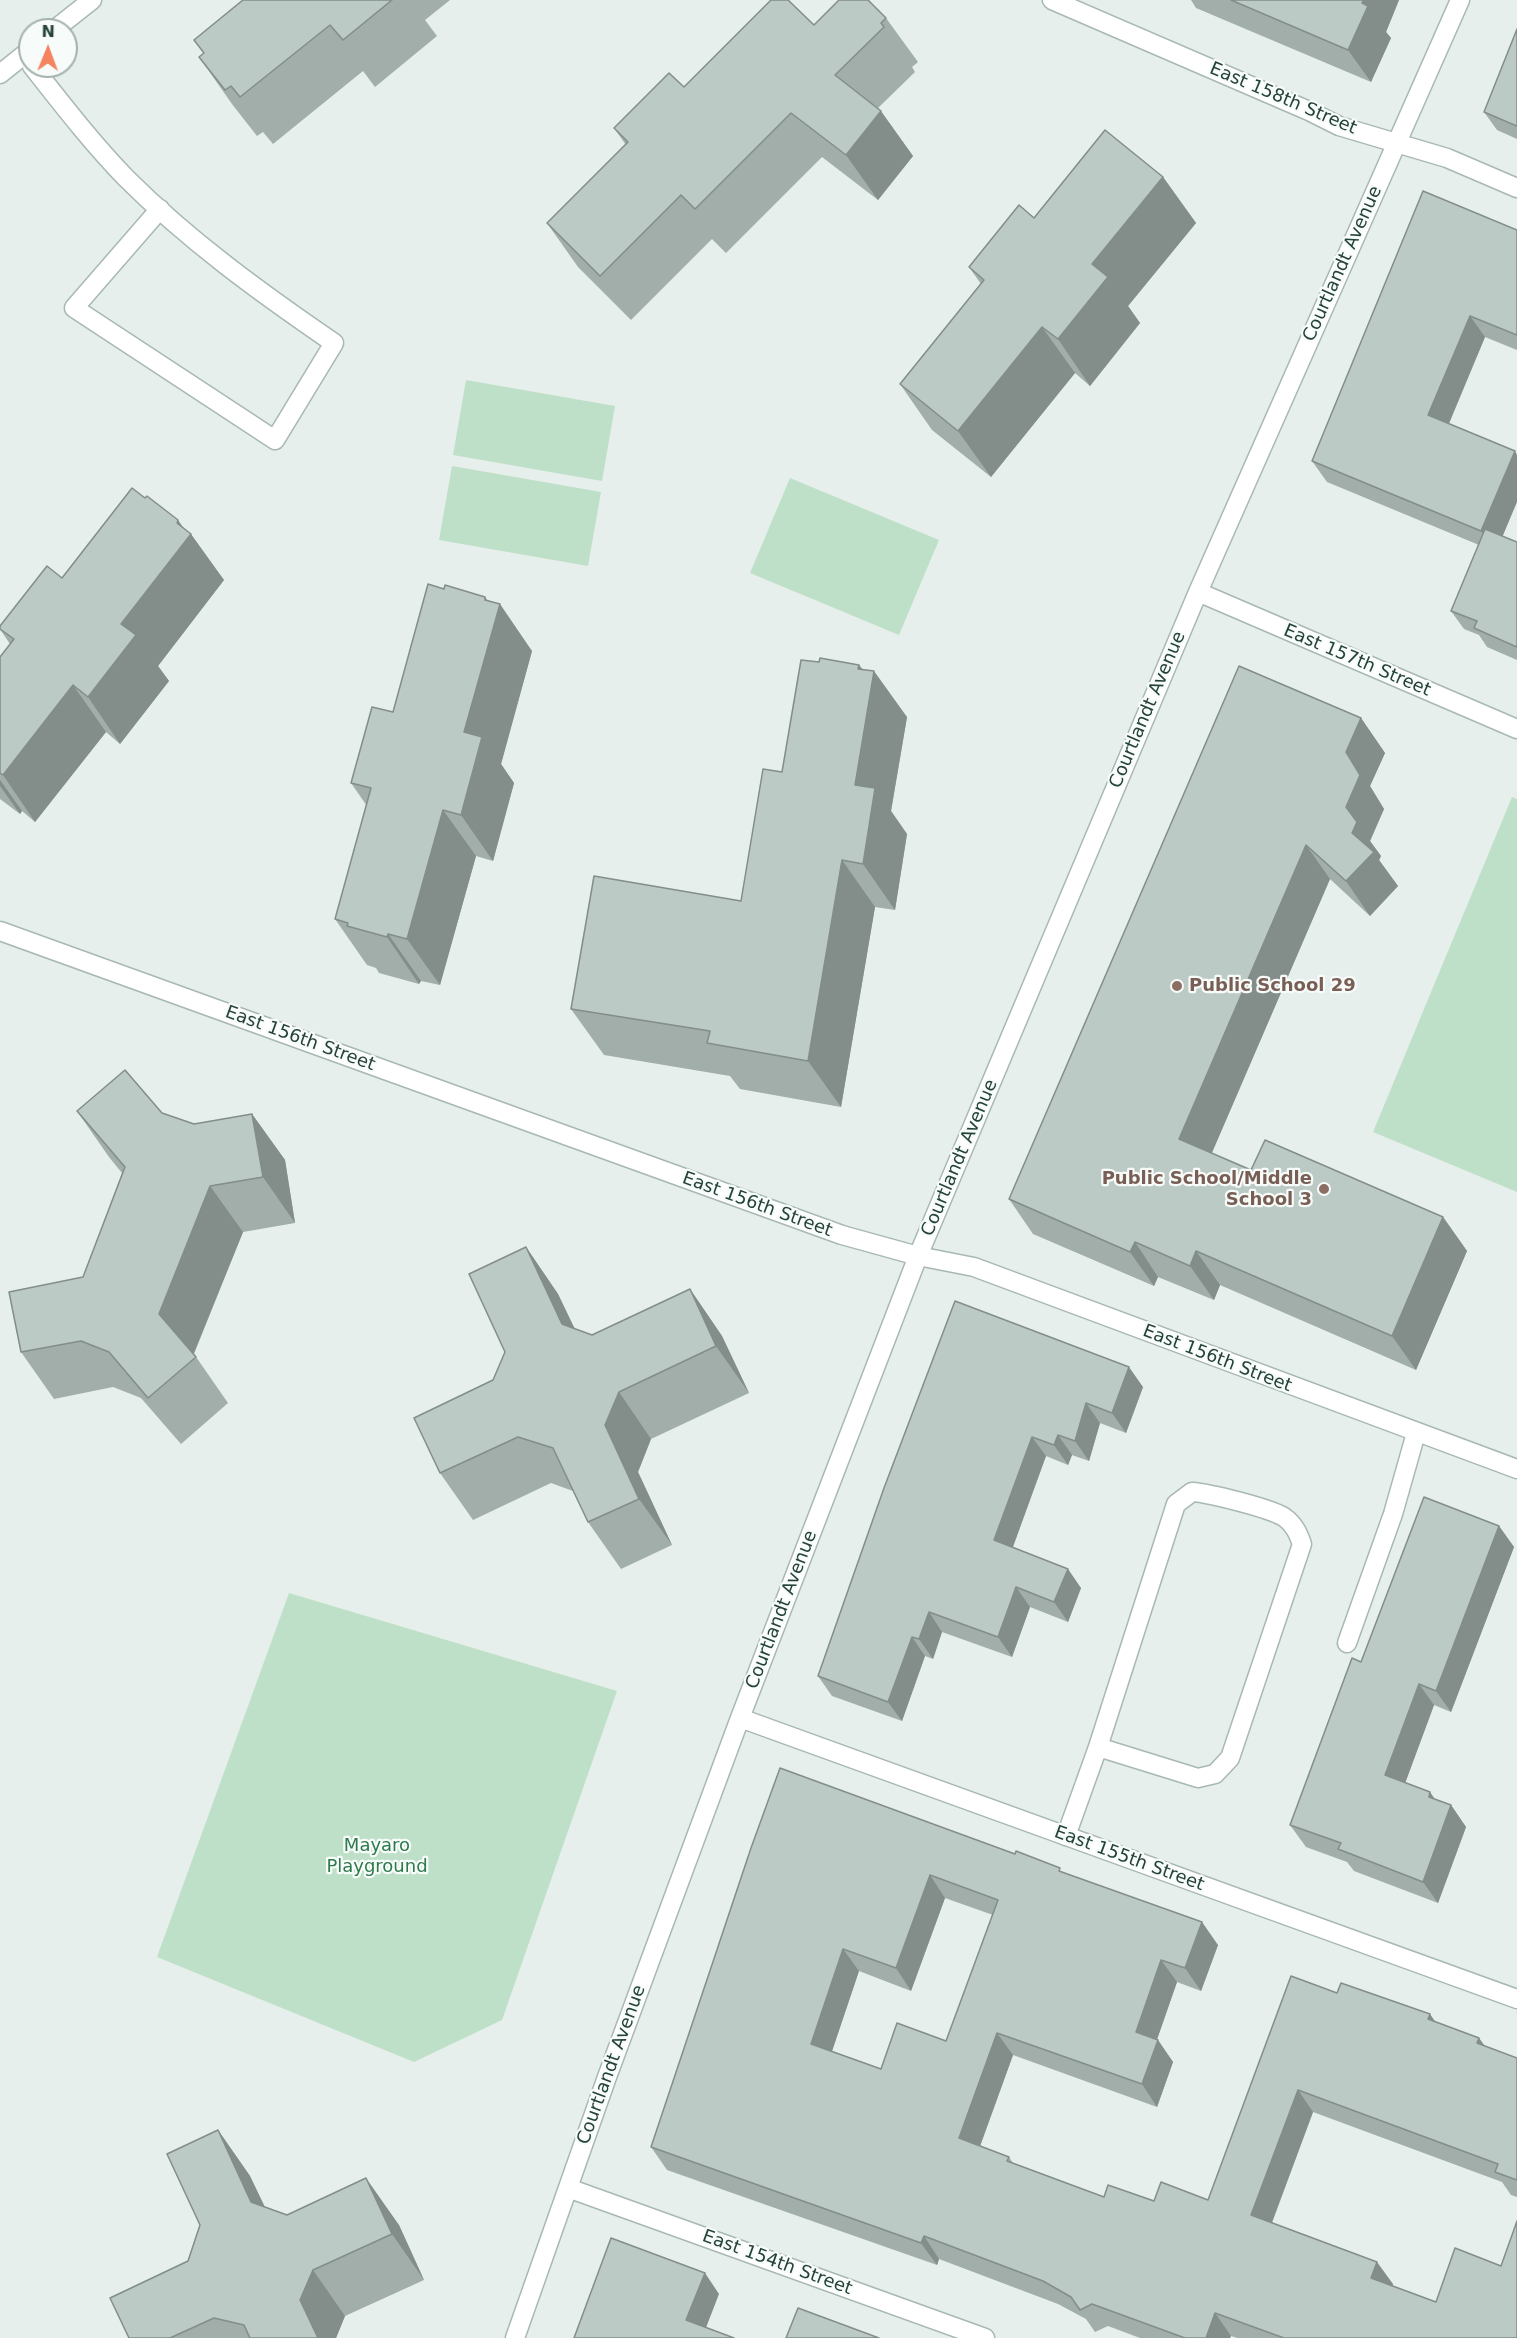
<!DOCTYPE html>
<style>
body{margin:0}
#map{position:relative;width:1517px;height:2338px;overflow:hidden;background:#e6efeb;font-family:"DejaVu Sans",sans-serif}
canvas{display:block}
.north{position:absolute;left:18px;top:18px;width:60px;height:60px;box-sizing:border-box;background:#f7fbf9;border:2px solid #a3b1ad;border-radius:50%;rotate:1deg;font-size:16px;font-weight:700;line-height:24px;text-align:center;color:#24423a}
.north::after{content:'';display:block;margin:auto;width:21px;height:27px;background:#f4845f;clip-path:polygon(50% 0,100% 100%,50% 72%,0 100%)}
</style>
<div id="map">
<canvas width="1517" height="2338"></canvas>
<div class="north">N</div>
</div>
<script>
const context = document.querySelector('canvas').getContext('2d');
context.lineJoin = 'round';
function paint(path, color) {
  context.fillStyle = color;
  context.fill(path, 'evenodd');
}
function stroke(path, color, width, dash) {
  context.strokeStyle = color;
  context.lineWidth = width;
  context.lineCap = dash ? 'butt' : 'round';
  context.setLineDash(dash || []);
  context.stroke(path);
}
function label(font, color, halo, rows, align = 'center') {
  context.font = font + ' "DejaVu Sans",sans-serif';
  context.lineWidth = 4.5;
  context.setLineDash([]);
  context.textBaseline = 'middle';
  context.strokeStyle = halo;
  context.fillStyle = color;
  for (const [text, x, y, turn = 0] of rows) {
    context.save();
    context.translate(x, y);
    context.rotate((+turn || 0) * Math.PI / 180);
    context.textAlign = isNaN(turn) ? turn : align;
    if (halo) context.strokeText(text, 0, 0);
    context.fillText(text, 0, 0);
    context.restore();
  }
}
paint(new Path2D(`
 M 466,380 L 615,406 L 602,481 L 453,455 Z
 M 452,466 L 601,492 L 588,566 L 439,540 Z
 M 790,478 L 939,540 L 899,635 L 750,573 Z
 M 1512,797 L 1517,799 L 1517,1192 L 1373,1132 Z
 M 289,1593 L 617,1691 L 502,2020 L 414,2062 L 157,1957 Z`), '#bfe0c8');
const service = new Path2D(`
 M 32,66 C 62,104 92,143 126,178 C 189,241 261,293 334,343 L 275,440 L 74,308 L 160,209
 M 1192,1492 C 1209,1493 1269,1508 1284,1517 C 1294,1524 1298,1533 1302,1544 L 1230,1758 L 1215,1774 L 1198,1778 L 1098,1747 L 1176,1504 Z
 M 1347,1643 L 1393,1514 L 1416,1433
 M 1066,1836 L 1098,1747`);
const minor = new Path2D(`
 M 1052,0 L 1309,111 L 1339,126 L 1447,158 L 1517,188
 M 54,30 L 92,0
 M 0,74 L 30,50
 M 1198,592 L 1517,729
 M 0,931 L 842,1235 L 918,1256 L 974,1267 L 1517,1469
 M 740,1718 L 1517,1999
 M 568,2188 L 985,2338
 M 515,2338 L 607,2077 L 740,1718 L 918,1256 L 1198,592 L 1460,0`);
stroke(service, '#a8b8b2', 21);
stroke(minor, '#a8b8b2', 21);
stroke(service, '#fff', 18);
stroke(minor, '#fff', 18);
paint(new Path2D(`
 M 243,0 L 450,0 L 425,20 L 437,36 L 375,87 L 363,71 L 273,144 L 263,132 L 257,136 L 232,104 L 199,57 L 204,54 L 194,40 Z
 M 1191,0 L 1399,0 L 1386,32 L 1391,38 L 1371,82 L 1196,8 Z
 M 886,18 L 918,62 L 912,67 L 915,72 L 878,108 L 913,156 L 878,200 L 822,157 L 726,253 L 712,239 L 631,320 L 578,267 L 547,223 L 626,145 L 614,128 L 684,87 L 814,25 Z
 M 1517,29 L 1517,139 L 1497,130 L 1484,112 Z
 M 1163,177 L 1196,223 L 1128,306 L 1140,323 L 1090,386 L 1075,373 L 991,477 L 932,430 L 900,384 L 981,284 L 969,267 L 1034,218 Z
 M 1517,230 L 1517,350 L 1485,337 L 1449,424 L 1502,536 L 1517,542 L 1517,660 L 1487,647 L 1479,635 L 1464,629 L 1451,611 L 1479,545 L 1327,482 L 1312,461 Z
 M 183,528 L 224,580 L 158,666 L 169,681 L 120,744 L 106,732 L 35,822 L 22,811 L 20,814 L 0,799 L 0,657 L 10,644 L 0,629 L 0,626 L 62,578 Z
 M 488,601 L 532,651 L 501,764 L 514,783 L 493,861 L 476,856 L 440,985 L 421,981 L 419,984 L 379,973 L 376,968 L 367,965 L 335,919 L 367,806 L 351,783 Z
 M 859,665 L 907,717 L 891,811 L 907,834 L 895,910 L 875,907 L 841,1107 L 740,1089 L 730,1076 L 604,1055 L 571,1009 L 741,901 L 782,772 Z
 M 1361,718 L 1385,753 L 1370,786 L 1384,809 L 1370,841 L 1381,856 L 1379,860 L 1398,886 L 1370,916 L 1330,879 L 1212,1153 L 1251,1170 L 1443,1217 L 1467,1251 L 1416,1370 L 1220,1285 L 1214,1300 L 1158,1277 L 1154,1286 L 1033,1234 L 1009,1199 Z
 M 77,1111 L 162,1113 L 194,1124 L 252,1114 L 285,1160 L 295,1223 L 243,1232 L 194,1354 L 228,1403 L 181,1444 L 141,1398 L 113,1387 L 54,1399 L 21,1352 L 83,1277 L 122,1173 L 109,1157 Z
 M 526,1247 L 558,1294 L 575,1329 L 592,1335 L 690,1289 L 722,1336 L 749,1393 L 651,1439 L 638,1472 L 672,1545 L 621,1569 L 588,1522 L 573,1491 L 551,1483 L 473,1520 L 440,1473 L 493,1380 L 505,1352 Z
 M 955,1301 L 1143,1387 L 1126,1433 L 1100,1423 L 1089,1461 L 1072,1455 L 1068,1465 L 1046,1456 L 1013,1547 L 1081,1588 L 1068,1622 L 1030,1607 L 1012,1657 L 942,1632 L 933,1659 L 925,1656 L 902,1721 L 832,1696 L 818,1676 Z
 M 1499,1526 L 1514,1547 L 1451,1712 L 1434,1705 L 1405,1783 L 1436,1800 L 1451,1805 L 1466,1827 L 1438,1903 L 1354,1871 L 1347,1862 L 1306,1847 L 1290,1825 L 1361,1662 Z
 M 751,1848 L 1064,1873 L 1218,1945 L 1201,1991 L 1177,1982 L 1157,2039 L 1173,2062 L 1157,2107 L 1013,2055 L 980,2146 L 1009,2157 L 1013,2163 L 1104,2197 L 1154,2201 L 1208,2200 L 1337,1993 L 1435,2022 L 1479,2038 L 1484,2046 L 1517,2058 L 1517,2197 L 1511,2195 L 1502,2182 L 1313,2112 L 1272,2223 L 1393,2284 L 1392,2286 L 1517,2338 L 1237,2338 L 1231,2336 L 1230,2338 L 1140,2338 L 1108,2326 L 1095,2332 L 1086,2319 L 1058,2304 L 939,2259 L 937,2265 L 667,2170 L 651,2147 ZM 945,1898 L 993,1915 L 946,2041 L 881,2069 L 832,2051 L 859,1971 L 911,1991 Z
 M 218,2130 L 250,2176 L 265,2207 L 287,2215 L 399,2225 L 424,2280 L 345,2316 L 336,2338 L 129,2338 L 188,2261 L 200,2225 Z`), '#a1aea9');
paint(new Path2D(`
 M 1364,0 L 1399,0 L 1386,32 L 1391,38 L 1371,82 L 1348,50 Z
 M 881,111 L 913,156 L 878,200 L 846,155 Z
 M 1163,177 L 1196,223 L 1128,306 L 1140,323 L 1090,386 L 1058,339 L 1092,264 Z
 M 1470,316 L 1485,337 L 1443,437 L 1428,415 Z
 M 1042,327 L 1075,373 L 991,477 L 958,431 Z
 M 1515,451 L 1517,455 L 1517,502 L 1496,552 L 1481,531 Z
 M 178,520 L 189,536 L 191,534 L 224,580 L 158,666 L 169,681 L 120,744 L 88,697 L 121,624 Z
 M 485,597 L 497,613 L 500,604 L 532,651 L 501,764 L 514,783 L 493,861 L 461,815 L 464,732 Z
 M 859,665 L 872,684 L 874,671 L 907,717 L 891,811 L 907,834 L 895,910 L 863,864 L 855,785 Z
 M 73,685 L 106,732 L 35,822 L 3,775 Z
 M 1361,718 L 1385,753 L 1370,786 L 1384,809 L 1370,841 L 1381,856 L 1379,860 L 1398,886 L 1370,916 L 1346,881 L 1352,833 L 1346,807 L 1346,752 Z
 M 0,780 L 22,811 L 20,814 L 0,786 Z
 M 443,810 L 476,856 L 440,985 L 407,939 Z
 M 1306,845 L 1330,879 L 1203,1173 L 1179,1139 Z
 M 842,860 L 875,907 L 841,1107 L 808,1061 Z
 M 388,934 L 421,981 L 419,984 L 387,937 Z
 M 252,1114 L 285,1160 L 295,1223 L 263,1177 Z
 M 210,1186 L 243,1232 L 191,1360 L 159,1314 Z
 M 1443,1217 L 1467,1251 L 1416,1370 L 1392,1336 Z
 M 1135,1242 L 1158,1277 L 1154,1286 L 1130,1252 Z
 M 526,1247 L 558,1294 L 594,1370 L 562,1324 Z
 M 1196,1251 L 1220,1285 L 1214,1300 L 1190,1266 Z
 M 690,1289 L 722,1336 L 749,1393 L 716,1346 Z
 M 1129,1367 L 1143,1387 L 1126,1433 L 1112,1413 Z
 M 619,1392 L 651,1439 L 638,1472 L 672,1545 L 639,1499 L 605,1425 Z
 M 1086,1403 L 1100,1423 L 1089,1461 L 1075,1441 Z
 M 1058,1435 L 1072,1455 L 1068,1465 L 1054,1445 Z
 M 1032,1437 L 1046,1456 L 1008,1560 L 994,1540 Z
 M 1499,1526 L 1514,1547 L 1451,1712 L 1436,1691 Z
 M 1068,1569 L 1081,1588 L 1068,1622 L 1054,1602 Z
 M 1016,1587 L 1030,1607 L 1012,1657 L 998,1637 Z
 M 929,1612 L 942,1632 L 933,1659 L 919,1639 Z
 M 912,1637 L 925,1656 L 902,1721 L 888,1702 Z
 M 1419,1684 L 1434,1705 L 1400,1797 L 1385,1775 Z
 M 1430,1792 L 1445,1814 L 1429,1797 Z
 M 1451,1805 L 1466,1827 L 1438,1903 L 1423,1882 Z
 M 930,1875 L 945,1898 L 911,1991 L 896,1968 Z
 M 1202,1922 L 1218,1945 L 1201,1991 L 1185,1968 Z
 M 843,1949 L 859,1971 L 827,2066 L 811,2044 Z
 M 1161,1960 L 1177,1982 L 1152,2054 L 1136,2032 Z
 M 1430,2014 L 1445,2036 L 1428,2019 Z
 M 997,2033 L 1013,2055 L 975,2160 L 959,2138 Z
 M 1479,2038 L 1495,2060 L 1477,2043 Z
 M 1158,2040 L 1173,2062 L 1157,2107 L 1142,2084 Z
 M 1298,2090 L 1313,2112 L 1266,2238 L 1251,2215 Z
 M 218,2130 L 250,2176 L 284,2248 L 251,2202 Z
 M 366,2178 L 399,2225 L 424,2280 L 392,2234 Z
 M 924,2236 L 939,2259 L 937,2265 L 921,2243 Z
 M 1377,2262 L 1393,2284 L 1387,2301 L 1371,2278 Z
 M 313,2270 L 345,2316 L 336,2338 L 318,2338 L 300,2300 Z
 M 705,2273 L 719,2294 L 702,2338 L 686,2320 Z
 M 1215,2313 L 1231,2336 L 1230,2338 L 1206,2338 Z`), '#838d89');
const building = new Path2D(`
 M 243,0 L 392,0 L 343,40 L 330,25 L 240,97 L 231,86 L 225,90 L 199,57 L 204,53 L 194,40 Z
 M 771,0 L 788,0 L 814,25 L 839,0 L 868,0 L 886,18 L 881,23 L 884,27 L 835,75 L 881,111 L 846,155 L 791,113 L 695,209 L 681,195 L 600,276 L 547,223 L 628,142 L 614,128 L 669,73 L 684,87 Z
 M 1231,0 L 1364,0 L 1362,3 L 1368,6 L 1348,50 Z
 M 1517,29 L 1517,126 L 1484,112 Z
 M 1105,130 L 1163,177 L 1092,264 L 1108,277 L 1058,339 L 1042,327 L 958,431 L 900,384 L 984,280 L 969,267 L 1019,205 L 1034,218 Z
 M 1423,191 L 1517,230 L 1517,335 L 1470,316 L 1428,415 L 1515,451 L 1481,531 L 1312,461 Z
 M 132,488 L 145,498 L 147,496 L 178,520 L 177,523 L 191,534 L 121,624 L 136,635 L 88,697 L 73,685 L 3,775 L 0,773 L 0,657 L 14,639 L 0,629 L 0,626 L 47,566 L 62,578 Z
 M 1485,529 L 1517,542 L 1517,647 L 1474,628 L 1477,621 L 1451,611 Z
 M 428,584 L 444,589 L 445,585 L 485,597 L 485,600 L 500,604 L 464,732 L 482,737 L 461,815 L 443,810 L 407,939 L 388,934 L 387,937 L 347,926 L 348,923 L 335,919 L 371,788 L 351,783 L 372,707 L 393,712 Z
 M 820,658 L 859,665 L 858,669 L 874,671 L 855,785 L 875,788 L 863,864 L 842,860 L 808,1061 L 707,1043 L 710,1031 L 571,1009 L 594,876 L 741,901 L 763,769 L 782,772 L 801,660 L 819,662 Z
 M 1239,666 L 1361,718 L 1346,752 L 1360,775 L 1346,807 L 1357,822 L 1352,833 L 1374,852 L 1346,881 L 1306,845 L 1179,1139 L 1251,1170 L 1265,1140 L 1443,1217 L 1392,1336 L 1196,1251 L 1190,1266 L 1135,1242 L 1130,1252 L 1009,1199 Z
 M 125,1070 L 162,1113 L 194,1124 L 252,1114 L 263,1177 L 210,1186 L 159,1314 L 196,1357 L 148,1398 L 109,1352 L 81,1341 L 21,1352 L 9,1292 L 83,1277 L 125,1167 L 77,1111 Z
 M 526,1247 L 562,1324 L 592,1335 L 690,1289 L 716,1346 L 619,1392 L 605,1425 L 639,1499 L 588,1522 L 553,1448 L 518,1437 L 440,1473 L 414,1418 L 493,1380 L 505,1352 L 469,1274 Z
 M 955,1301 L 1129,1367 L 1112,1413 L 1086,1403 L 1075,1441 L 1058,1435 L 1054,1445 L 1032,1437 L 994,1540 L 1068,1569 L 1054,1602 L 1016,1587 L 998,1637 L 929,1612 L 919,1639 L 912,1637 L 888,1702 L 818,1676 L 884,1488 Z
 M 1424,1497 L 1499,1526 L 1436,1691 L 1419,1684 L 1385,1775 L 1430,1792 L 1429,1797 L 1451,1805 L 1423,1882 L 1338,1849 L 1341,1843 L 1290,1825 L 1352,1658 L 1361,1662 Z
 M 780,1768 L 1015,1854 L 1016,1851 L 1060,1868 L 1059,1871 L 1202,1922 L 1185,1968 L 1161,1960 L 1136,2032 L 1158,2040 L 1142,2084 L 997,2033 L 959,2138 L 1009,2157 L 1007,2161 L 1104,2197 L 1108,2185 L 1154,2201 L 1161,2182 L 1208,2200 L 1291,1976 L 1337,1993 L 1341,1983 L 1430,2014 L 1428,2019 L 1479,2038 L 1477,2043 L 1517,2058 L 1517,2180 L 1495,2172 L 1498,2164 L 1298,2090 L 1251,2215 L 1377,2262 L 1371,2278 L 1436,2302 L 1455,2248 L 1501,2266 L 1517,2221 L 1517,2338 L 1284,2338 L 1215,2313 L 1206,2338 L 1185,2338 L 1092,2304 L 1080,2310 L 1071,2297 L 1043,2281 L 924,2236 L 921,2243 L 651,2147 L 751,1848 ZM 930,1875 L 998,1900 L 946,2041 L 897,2023 L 881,2069 L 811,2044 L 843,1949 L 896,1968 Z
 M 218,2130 L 251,2202 L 287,2215 L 366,2178 L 392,2234 L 313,2270 L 300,2300 L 318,2338 L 250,2338 L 244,2325 L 214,2318 L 170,2338 L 129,2338 L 110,2298 L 188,2261 L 200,2225 L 167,2154 Z
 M 611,2238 L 705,2273 L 686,2320 L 734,2338 L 574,2338 Z
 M 798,2308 L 879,2338 L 786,2338 Z`);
paint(building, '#bbcac4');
stroke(building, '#838d89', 1.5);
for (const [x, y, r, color] of [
 [1177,986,6,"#8d6e63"],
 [1324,1189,6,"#8d6e63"]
]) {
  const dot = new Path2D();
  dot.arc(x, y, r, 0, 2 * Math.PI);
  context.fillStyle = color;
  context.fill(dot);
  stroke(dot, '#f7fbf9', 2);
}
label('18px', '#24423a', '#f7fbf9', [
 ["East 158th Street",1283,99,23],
 ["Courtlandt Avenue",1343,264,-66],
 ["East 157th Street",1357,661,23],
 ["Courtlandt Avenue",1148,710,-67],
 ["East 156th Street",300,1039,20],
 ["Courtlandt Avenue",960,1158,-67],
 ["East 156th Street",757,1205,20],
 ["East 156th Street",1217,1359,21],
 ["Courtlandt Avenue",782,1610,-69],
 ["East 155th Street",1129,1859,20],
 ["Courtlandt Avenue",612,2065,-70],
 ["East 154th Street",777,2263,20]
]);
label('bold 18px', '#785e54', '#f7fbf9', [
 ["Public School 29",1189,986],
 ["Public School/Middle",1312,1179,"right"],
 ["School 3",1312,1200,"right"]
], 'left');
label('18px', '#2d7a4b', '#f7fbf9', [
 ["Mayaro",377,1846],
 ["Playground",377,1867]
]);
</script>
